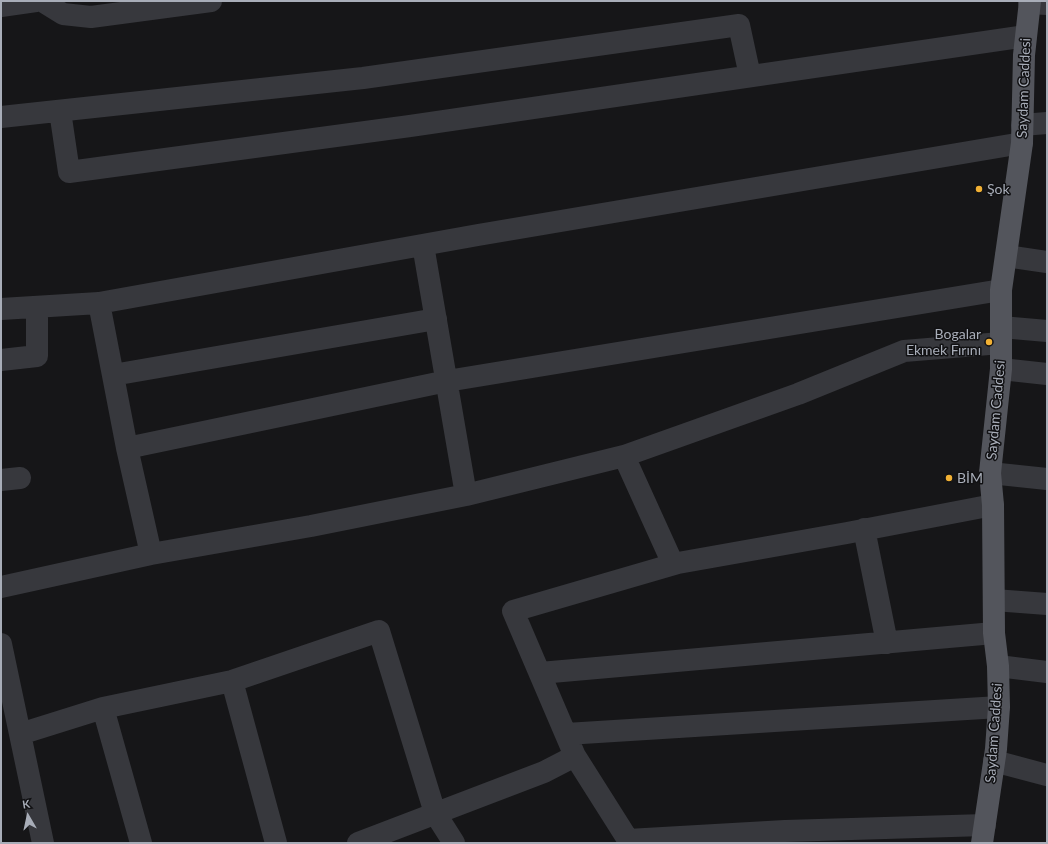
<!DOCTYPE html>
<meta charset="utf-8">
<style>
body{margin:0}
#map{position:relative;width:1048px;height:844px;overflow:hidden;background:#161618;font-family:Lato,sans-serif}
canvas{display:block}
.frame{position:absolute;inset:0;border:2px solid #a8adb8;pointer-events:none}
.north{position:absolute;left:8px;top:796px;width:40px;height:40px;-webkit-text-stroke:3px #111113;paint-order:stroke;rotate:351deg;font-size:11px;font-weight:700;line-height:16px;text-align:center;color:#a8adb8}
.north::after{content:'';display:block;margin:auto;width:14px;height:18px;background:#a8adb8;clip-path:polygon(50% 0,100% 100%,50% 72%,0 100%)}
</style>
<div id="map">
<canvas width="1048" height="844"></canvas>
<div class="frame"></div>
<div class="north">K</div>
</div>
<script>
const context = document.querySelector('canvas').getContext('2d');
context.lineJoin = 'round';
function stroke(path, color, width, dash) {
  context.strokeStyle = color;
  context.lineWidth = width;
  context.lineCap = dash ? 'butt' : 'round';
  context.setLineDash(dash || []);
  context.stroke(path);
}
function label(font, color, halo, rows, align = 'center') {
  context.font = font + ' Lato,sans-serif';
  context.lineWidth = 3;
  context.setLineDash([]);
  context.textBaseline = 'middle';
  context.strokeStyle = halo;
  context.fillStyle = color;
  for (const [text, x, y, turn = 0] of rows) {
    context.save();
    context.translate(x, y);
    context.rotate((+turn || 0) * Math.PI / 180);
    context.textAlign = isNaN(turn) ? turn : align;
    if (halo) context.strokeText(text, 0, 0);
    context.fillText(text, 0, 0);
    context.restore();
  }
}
stroke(new Path2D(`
 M 42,1 L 63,14 L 91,17 L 211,1
 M 1029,3 L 1047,4
 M 1,6 L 36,1
 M 60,111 L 69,172 L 410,126 L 1026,36
 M 1,117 L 363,78 L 739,25 L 750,76
 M 1022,125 L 1047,123
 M 423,245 L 466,495
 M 1006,256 L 1047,262
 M 99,303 L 127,448 L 151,554
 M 1,309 L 99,303 L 478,235 L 1022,143
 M 1001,327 L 1047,331
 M 1,360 L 37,356 L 37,307
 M 1001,369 L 1047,374
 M 113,375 L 436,319
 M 127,448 L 447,381 L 1001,290
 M 624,456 L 673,564
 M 990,473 L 1047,479
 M 1,480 L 20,478
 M 864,529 L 887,643
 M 1,587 L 151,554 L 311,526 L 466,495 L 624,456 L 798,394 L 904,351 L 1001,343
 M 994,600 L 1047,604
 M 1,644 L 43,843
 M 998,666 L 1047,672
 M 540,673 L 994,633
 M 232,681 L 276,843
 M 103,708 L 141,843
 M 20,734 L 103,708 L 232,681 L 379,631 L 435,813 L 454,843
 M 566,734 L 999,707
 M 994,761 L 1047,775
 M 628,840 L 785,831 L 985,825
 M 358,843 L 544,772 L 575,756
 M 630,843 L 575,756 L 513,611 L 678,563 L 847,533 L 993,505`), '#37383d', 22);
stroke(new Path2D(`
 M 982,843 L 996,749 L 999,707 L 998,666 L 994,633 L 993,505 L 990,473 L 1001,369 L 1001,290 L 1022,143 L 1024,55 L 1030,1`), '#53555c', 22);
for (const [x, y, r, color] of [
 [979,189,4,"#f2b134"],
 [989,342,4,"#f2b134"],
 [949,478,4,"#f2b134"]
]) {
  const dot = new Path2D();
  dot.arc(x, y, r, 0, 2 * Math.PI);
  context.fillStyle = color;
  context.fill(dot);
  stroke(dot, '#111113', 1.5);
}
label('14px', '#a8adb8', '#111113', [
 ["Saydam Caddesi",1024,88,-88],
 ["Saydam Caddesi",996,410,-85],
 ["Saydam Caddesi",994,733,-86]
]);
label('14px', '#a8adb8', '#111113', [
 ["Şok",987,189],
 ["Bogalar",981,334,"right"],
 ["Ekmek Fırını",981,350,"right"],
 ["BİM",957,478]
], 'left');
</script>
